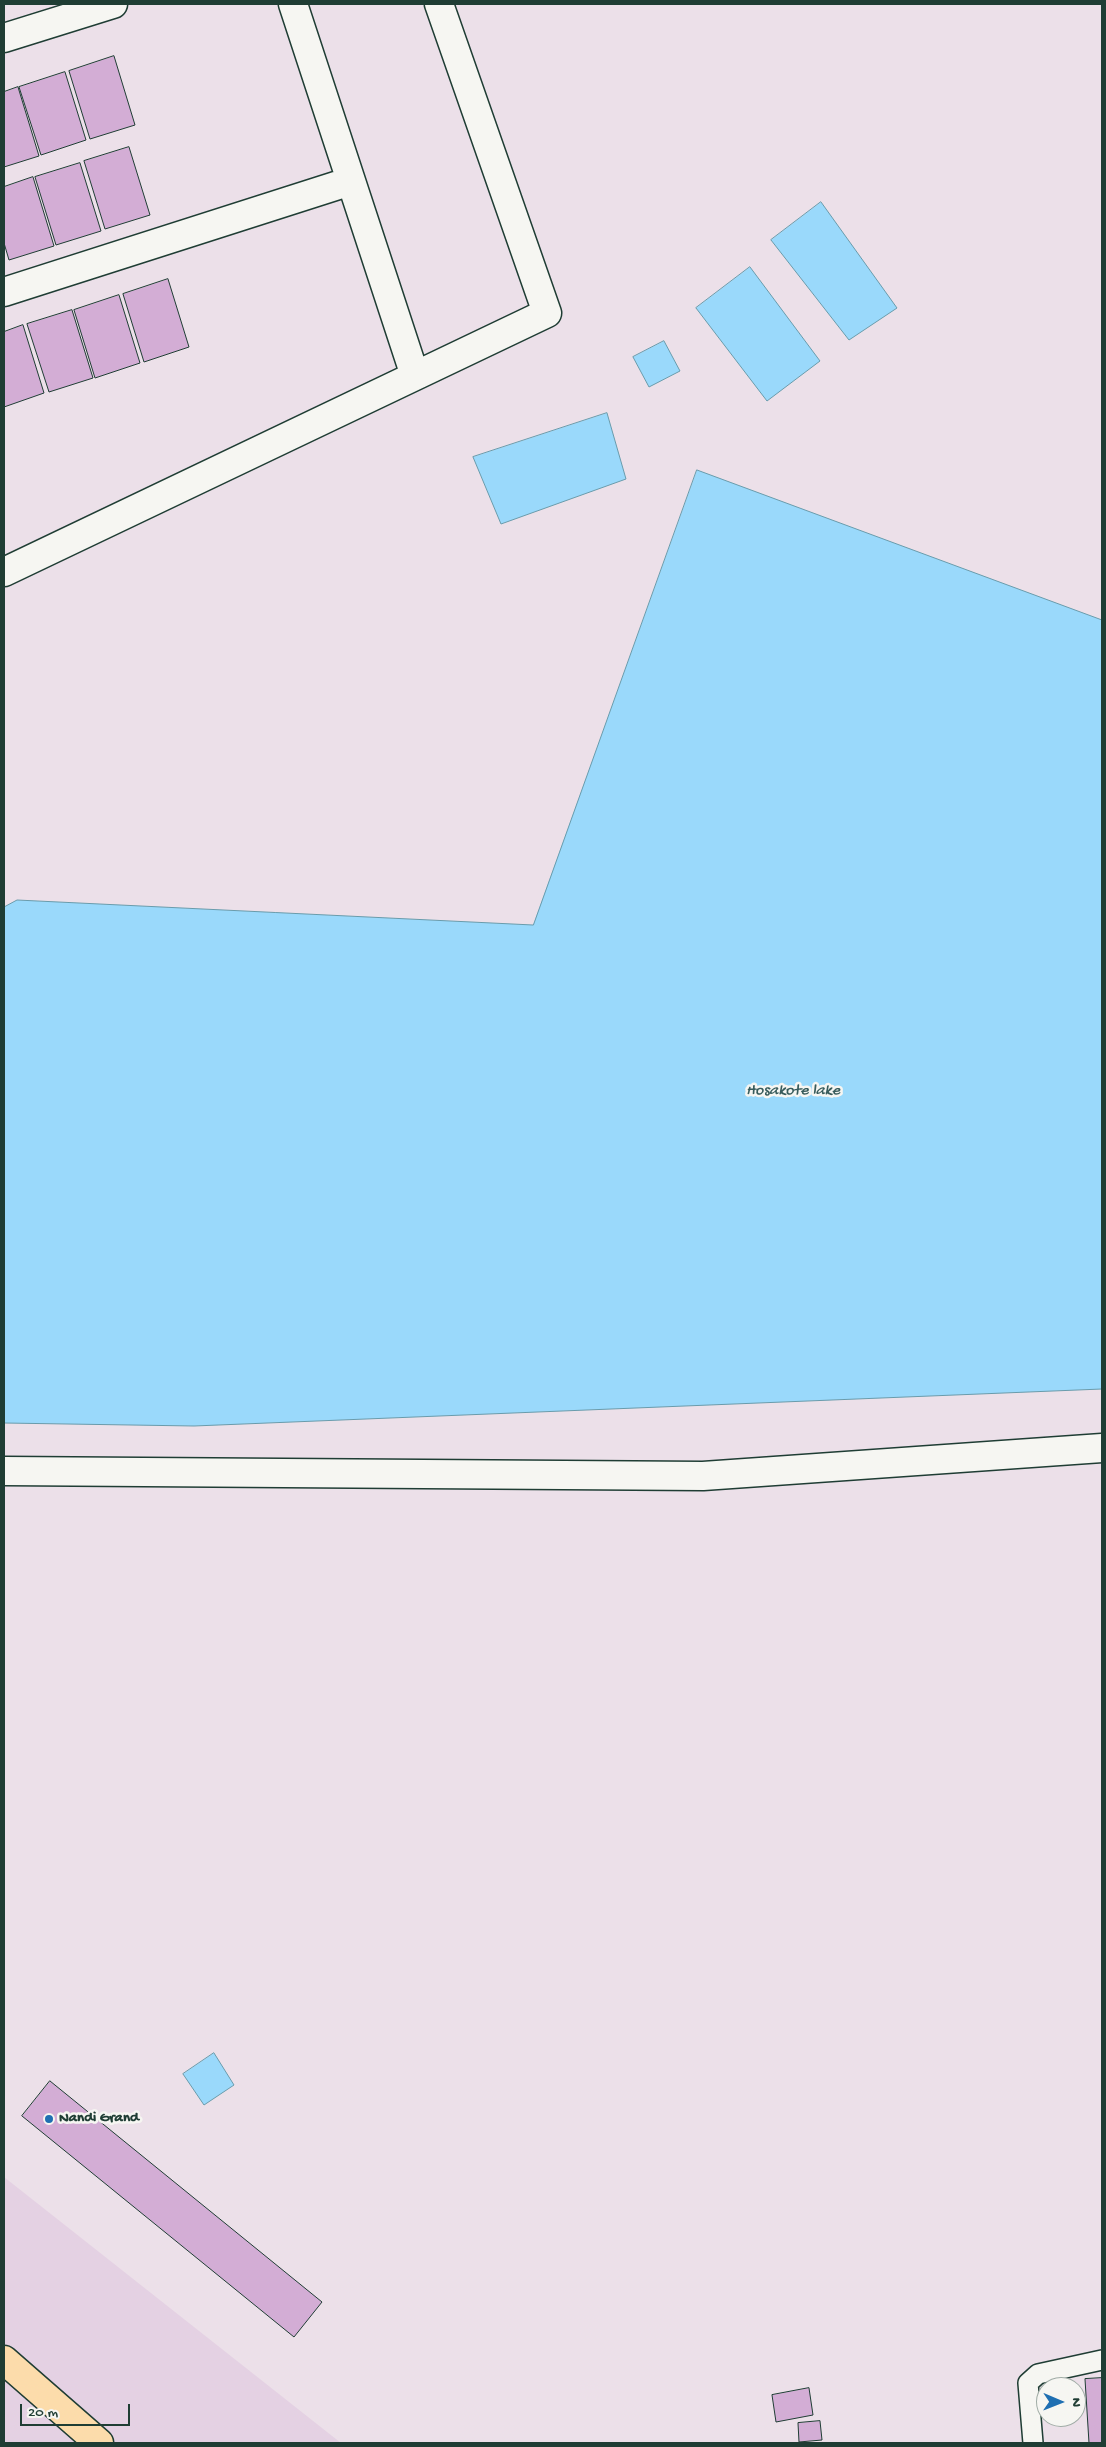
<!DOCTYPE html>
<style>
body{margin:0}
#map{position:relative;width:1106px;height:2447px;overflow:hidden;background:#ece0e9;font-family:"Gochi Hand",sans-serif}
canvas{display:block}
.frame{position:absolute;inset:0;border:5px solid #1f3d34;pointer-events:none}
.north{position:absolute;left:1036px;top:2377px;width:50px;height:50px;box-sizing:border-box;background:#f6f6f2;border:1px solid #a0aca6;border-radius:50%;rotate:91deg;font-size:14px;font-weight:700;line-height:20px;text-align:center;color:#1f3d34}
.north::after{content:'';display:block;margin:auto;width:18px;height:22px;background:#1f6fb2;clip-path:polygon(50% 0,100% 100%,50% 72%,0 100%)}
.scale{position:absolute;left:20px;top:2404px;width:110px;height:22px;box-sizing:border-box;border:2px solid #1f3d34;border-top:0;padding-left:6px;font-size:15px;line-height:18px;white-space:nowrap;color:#1f3d34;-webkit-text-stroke:4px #f6f6f2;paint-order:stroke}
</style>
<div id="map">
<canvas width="1106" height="2447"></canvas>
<div class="frame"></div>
<div class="north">N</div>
<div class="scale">20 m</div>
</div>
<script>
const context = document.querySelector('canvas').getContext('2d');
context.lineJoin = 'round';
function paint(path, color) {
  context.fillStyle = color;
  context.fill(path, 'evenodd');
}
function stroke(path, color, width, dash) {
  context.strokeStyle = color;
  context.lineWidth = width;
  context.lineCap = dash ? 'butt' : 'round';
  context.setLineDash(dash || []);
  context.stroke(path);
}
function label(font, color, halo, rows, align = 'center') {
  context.font = font + ' "Gochi Hand",sans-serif';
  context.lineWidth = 5;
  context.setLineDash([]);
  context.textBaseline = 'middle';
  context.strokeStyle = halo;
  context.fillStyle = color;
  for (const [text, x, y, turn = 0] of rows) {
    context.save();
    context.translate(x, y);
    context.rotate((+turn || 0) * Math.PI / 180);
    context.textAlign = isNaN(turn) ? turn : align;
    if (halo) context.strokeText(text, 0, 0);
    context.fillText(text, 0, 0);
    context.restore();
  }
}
paint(new Path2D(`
 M 4,2177 L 341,2443 L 4,2443 Z`), '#e4d1e3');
const water = new Path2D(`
 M 821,202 L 897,308 L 849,340 L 771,240 Z
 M 750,267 L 820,361 L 767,401 L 696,308 Z
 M 664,341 L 680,371 L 649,387 L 633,357 Z
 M 607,413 L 626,479 L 501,524 L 473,457 Z
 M 697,470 L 1102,620 L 1102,1389 L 194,1426 L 4,1423 L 4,907 L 17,900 L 533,925 Z
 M 214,2053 L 234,2085 L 204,2105 L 183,2074 Z`);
paint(water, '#9ad9fb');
stroke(water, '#699bab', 1);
const building = new Path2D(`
 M 114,56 L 135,125 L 90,139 L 69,71 Z
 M 65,72 L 86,140 L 41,155 L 19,87 Z
 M 18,87 L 39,156 L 4,167 L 4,92 Z
 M 129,147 L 150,215 L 105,229 L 84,161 Z
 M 80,163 L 101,231 L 56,245 L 35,177 Z
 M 33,177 L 54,246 L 9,260 L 4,243 L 4,187 Z
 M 168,279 L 189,347 L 144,362 L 123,294 Z
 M 119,295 L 140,363 L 95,378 L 74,310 Z
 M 72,310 L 93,378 L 49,392 L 27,324 Z
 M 23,325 L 44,393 L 4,407 L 4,332 Z
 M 50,2081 L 322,2302 L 294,2337 L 22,2116 Z
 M 1102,2378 L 1102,2443 L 1089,2443 L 1085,2379 Z
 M 809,2388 L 813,2415 L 776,2422 L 772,2395 Z
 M 820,2421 L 822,2440 L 799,2442 L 798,2423 Z`);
paint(building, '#d3add5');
stroke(building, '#1f3d34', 1);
const lane = new Path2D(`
 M 1033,2443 L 1028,2383 L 1038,2374 L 1102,2360`);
const street = new Path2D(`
 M 293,4 L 415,376
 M 4,38 L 113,4
 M 4,292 L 351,181
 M 4,572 L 547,313 L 439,4
 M 4,1471 L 703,1476 L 1102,1448`);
const highway = new Path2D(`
 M 4,2360 L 99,2443`);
stroke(lane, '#1f3d34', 22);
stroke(street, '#1f3d34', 31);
stroke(highway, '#1f3d34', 31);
stroke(lane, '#f6f6f2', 19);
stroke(street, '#f6f6f2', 28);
stroke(highway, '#fcdcab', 28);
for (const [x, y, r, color] of [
 [49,2119,5,"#1f6fb2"]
]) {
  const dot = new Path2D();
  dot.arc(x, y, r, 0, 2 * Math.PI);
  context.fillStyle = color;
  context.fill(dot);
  stroke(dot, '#f6f6f2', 2);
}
label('bold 15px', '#1f3d34', '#f6f6f2', [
 ["Nandi Grand",59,2119]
], 'left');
label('italic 16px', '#385c5c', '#f6f6f2', [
 ["Hosakote lake",793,1092]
]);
</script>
